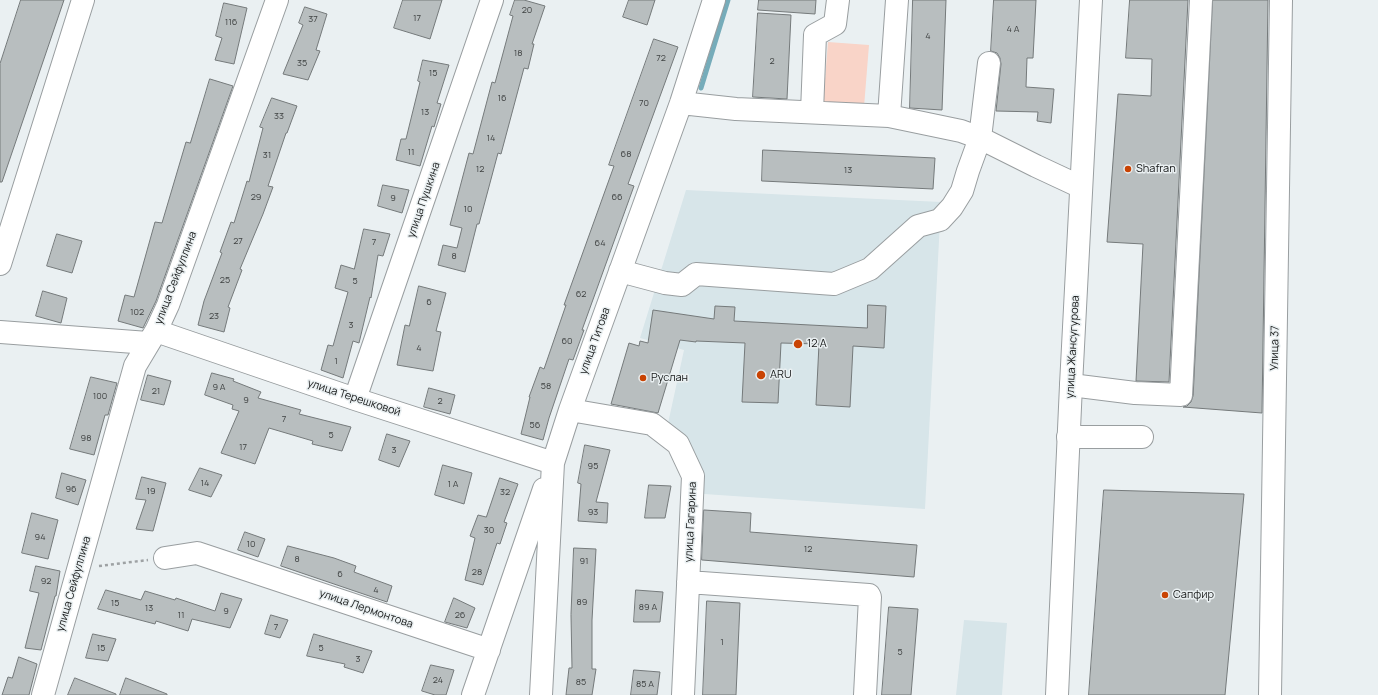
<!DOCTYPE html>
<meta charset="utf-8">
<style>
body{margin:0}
canvas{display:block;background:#eaf0f2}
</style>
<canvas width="1378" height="695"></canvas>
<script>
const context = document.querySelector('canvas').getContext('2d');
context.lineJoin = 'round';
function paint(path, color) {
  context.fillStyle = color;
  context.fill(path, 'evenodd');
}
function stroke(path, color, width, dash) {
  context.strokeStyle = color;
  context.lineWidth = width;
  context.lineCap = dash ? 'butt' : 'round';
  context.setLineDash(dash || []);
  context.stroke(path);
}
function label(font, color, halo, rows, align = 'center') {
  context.font = font + ' Manrope,sans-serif';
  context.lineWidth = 3;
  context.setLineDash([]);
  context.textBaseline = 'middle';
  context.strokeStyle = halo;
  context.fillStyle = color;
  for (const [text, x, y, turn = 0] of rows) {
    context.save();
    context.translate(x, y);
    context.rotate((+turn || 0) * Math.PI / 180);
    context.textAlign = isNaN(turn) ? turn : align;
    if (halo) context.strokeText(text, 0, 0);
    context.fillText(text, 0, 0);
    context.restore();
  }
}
paint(new Path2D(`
 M 686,190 L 941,202 L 925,509 L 704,494 L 684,440 L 667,428 L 684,350 L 640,338 Z
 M 964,620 L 1007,623 L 1002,695 L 956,695 Z`), '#d7e5e9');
paint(new Path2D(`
 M 828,42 L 869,45 L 864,107 L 823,104 Z`), '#f9d4c8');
stroke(new Path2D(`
 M 701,88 L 728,0`), '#76acba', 5);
const building = new Path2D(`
 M 21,0 L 64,0 L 2,182 L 0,182 L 0,64 Z
 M 403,0 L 442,0 L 430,39 L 394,28 Z
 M 515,0 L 524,0 L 545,6 L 532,44 L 534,44 L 528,69 L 524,68 L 501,154 L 498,153 L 479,224 L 477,224 L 465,272 L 438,265 L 443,245 L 457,248 L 462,228 L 450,225 L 469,153 L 473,154 L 492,82 L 495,83 L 513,16 L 510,15 Z
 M 629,0 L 655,0 L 647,25 L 623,17 Z
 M 759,0 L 816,0 L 815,14 L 758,10 Z
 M 913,0 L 946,0 L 942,110 L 910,108 Z
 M 994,0 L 1036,0 L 1033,58 L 1027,58 L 1026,87 L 1054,89 L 1051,123 L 1037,121 L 1038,112 L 996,111 L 1001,64 L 1000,58 L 997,53 L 991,51 Z
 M 1130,0 L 1188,0 L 1169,382 L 1136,381 L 1143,244 L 1107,242 L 1118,94 L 1151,96 L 1152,59 L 1126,58 Z
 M 1213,0 L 1268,0 L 1262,413 L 1183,407 L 1187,406 L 1191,402 L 1193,396 Z
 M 224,3 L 247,8 L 234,64 L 215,60 L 222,38 L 216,36 Z
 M 305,7 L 327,14 L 316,50 L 320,51 L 308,80 L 283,74 L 303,25 L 299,23 Z
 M 758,13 L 791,15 L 787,99 L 753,97 Z
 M 654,39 L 678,47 L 628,184 L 634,186 L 582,330 L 584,330 L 573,360 L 569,359 L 549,418 L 543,440 L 521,434 L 530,397 L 529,397 L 540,367 L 544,369 L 566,305 L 564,305 L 614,166 L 609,165 Z
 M 423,60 L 449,65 L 437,103 L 441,104 L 434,127 L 432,126 L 420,166 L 396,160 L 401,139 L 406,139 L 420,82 L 418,81 Z
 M 210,79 L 233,86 L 156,301 L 143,328 L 118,321 L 125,295 L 134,297 L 155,222 L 162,223 L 186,142 L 190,143 Z
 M 272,98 L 297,106 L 287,133 L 286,133 L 268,186 L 273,187 L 263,214 L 240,269 L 242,270 L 228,307 L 230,308 L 224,332 L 198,325 L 204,301 L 222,253 L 220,252 L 231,222 L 234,223 L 247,181 L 249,182 L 263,128 L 260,127 Z
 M 763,150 L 935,158 L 933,189 L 762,181 Z
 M 383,185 L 409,190 L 402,213 L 378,206 Z
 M 364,229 L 390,234 L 383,256 L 378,255 L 371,298 L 370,297 L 359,343 L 353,341 L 343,378 L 321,370 L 328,345 L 333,346 L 348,292 L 335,288 L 341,265 L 354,269 Z
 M 57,234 L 82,241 L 72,273 L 47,266 Z
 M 419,286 L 446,293 L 436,331 L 441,332 L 433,371 L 397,365 L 405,325 L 409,326 Z
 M 43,291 L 67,298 L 61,323 L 36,316 Z
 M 868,305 L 886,306 L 884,348 L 853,346 L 850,407 L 816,405 L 819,344 L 781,343 L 778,403 L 742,402 L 745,343 L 696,341 L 696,342 L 680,340 L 658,413 L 611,404 L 629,343 L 639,346 L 640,341 L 648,343 L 653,310 L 714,319 L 715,306 L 735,307 L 734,321 L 867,328 Z
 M 212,373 L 234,379 L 233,381 L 261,392 L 258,398 L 301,410 L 299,414 L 351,427 L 342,451 L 312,444 L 313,441 L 269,428 L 255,464 L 221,453 L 239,411 L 232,409 L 233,405 L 205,395 Z
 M 148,375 L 171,381 L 164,405 L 141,400 Z
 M 91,377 L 117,383 L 108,415 L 105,415 L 94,455 L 70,449 Z
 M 429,388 L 455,395 L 450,414 L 424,407 Z
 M 387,434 L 410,441 L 399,467 L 379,460 Z
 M 585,445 L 610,450 L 596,502 L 608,503 L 607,523 L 578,521 L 581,484 L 578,483 Z
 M 443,465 L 472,473 L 464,504 L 435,495 Z
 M 200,468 L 222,475 L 211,497 L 189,490 Z
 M 62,473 L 86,480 L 78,505 L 56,498 Z
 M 142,477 L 166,483 L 153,531 L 136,529 L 146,500 L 136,499 Z
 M 500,478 L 518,484 L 504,522 L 507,523 L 500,544 L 497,543 L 483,585 L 465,580 L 475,538 L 470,536 L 478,515 L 486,517 Z
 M 649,485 L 671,486 L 665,518 L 645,518 Z
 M 1104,490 L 1244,494 L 1225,695 L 1089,695 Z
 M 704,510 L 751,513 L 750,532 L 917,545 L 914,577 L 702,560 Z
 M 32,513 L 58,520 L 48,559 L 22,553 Z
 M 245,532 L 265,539 L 258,557 L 238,550 Z
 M 288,546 L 334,558 L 356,566 L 354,572 L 392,586 L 387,602 L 281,566 Z
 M 574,548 L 596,549 L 592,620 L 592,669 L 596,669 L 592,695 L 566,695 L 569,668 L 572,668 L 571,615 Z
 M 36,566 L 60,571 L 56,596 L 55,596 L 41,650 L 25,648 L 39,593 L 30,591 Z
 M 106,590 L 141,600 L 145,591 L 175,600 L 176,598 L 215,611 L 221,593 L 242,599 L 230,628 L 192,619 L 188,631 L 156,621 L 155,624 L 98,609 Z
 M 636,590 L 663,592 L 660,622 L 634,622 Z
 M 454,598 L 475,608 L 467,628 L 445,622 Z
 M 707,601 L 740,603 L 736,695 L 703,695 Z
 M 889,607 L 918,609 L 911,695 L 882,695 Z
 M 271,615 L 288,620 L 280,638 L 265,634 Z
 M 93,634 L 116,639 L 108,661 L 86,658 Z
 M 314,634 L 372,651 L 363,673 L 344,667 L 345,664 L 307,656 Z
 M 19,657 L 37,664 L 29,695 L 2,695 L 8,677 L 12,678 Z
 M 431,665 L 454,670 L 446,695 L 435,695 L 422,691 Z
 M 634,670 L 660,672 L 657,695 L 631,695 Z
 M 75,678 L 116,694 L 116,695 L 68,695 Z
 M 126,678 L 167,694 L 167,695 L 120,695 Z`);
paint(building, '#b8bebf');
stroke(building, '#757a7b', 1);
const minor = new Path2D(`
 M 681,103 L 736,109 L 889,116 L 961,131 L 980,138 L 1036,166 L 1081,187
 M 812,112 L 815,35 L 835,24 L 838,0
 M 889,116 L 897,0
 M 0,264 L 83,0
 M 620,271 L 665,283 L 682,285 L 696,274 L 834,284 L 870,269 L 918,226 L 940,220 L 952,207 L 962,191 L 968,171 L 980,138 L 989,63
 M 156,331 L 355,399 L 553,463
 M 0,332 L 148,343
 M 1071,385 L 1135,393 L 1181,395 L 1201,0
 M 355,399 L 492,0
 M 570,410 L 652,424 L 678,444 L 693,476 L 683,695
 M 1068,437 L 1142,437
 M 165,558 L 197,553 L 489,650
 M 688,582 L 869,595 L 870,597 L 865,695
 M 43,695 L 135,366 L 156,331 L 168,305 L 277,0
 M 473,695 L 544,489
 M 541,695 L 553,463 L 570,410 L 681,103 L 714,0
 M 1270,695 L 1281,0`);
const major = new Path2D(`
 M 1057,695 L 1071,385 L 1091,0`);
stroke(minor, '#999ea0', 24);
stroke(major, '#999ea0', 24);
stroke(new Path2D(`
 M 99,566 L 148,560`), '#9ea2a4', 2.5, [3, 3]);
stroke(minor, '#fff', 22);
stroke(major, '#fff', 22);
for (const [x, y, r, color] of [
 [1128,169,4,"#c94303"],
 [798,344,5,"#c94303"],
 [761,375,5,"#c94303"],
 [643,378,4,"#c94303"],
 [1165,595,4,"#c94303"]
]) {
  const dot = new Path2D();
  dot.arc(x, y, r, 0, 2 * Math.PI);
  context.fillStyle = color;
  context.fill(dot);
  stroke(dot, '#eaf0f2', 1.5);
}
label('9px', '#3f4242', null, [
 ["20",527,10],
 ["17",417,18],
 ["37",313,19],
 ["116",231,22],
 ["4 А",1013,29],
 ["4",928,36],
 ["18",518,53],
 ["72",661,58],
 ["2",772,61],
 ["35",302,63],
 ["15",433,73],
 ["16",502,98],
 ["70",644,103],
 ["13",425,112],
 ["33",279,116],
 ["14",491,138],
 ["11",411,152],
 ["68",626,154],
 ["31",267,155],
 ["12",480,169],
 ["13",848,170],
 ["29",256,197],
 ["66",617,197],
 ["9",393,198],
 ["10",468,209],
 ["27",238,241],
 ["7",374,242],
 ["64",600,243],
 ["8",454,256],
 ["25",225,280],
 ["5",355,281],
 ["62",581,294],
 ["6",429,302],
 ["102",137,312],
 ["23",214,316],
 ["3",351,325],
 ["60",567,341],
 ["4",419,348],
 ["1",336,361],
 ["58",546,386],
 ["9 А",219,387],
 ["21",156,391],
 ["100",100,396],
 ["9",246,400],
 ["2",440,401],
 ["7",284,419],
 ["56",535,425],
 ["5",331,435],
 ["98",86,438],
 ["17",243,447],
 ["3",394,450],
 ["95",593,466],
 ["14",205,483],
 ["1 А",453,484],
 ["96",71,489],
 ["19",151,491],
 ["32",505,492],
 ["93",593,512],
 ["30",489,530],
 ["94",40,537],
 ["10",251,544],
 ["12",808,549],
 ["8",297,559],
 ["91",584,561],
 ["28",477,572],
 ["6",340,574],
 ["92",46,581],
 ["4",376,590],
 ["89",582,602],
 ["15",115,603],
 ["89 А",648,607],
 ["13",149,608],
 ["9",226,611],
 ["11",181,615],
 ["26",460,615],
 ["7",276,627],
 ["1",722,642],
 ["15",101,648],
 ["5",321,648],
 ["5",900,652],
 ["3",358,659],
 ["24",438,680],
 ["85",581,682],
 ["85 А",645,684]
]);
label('11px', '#171919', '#eaf0f2', [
 ["Shafran",1136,169],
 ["12 А",807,344],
 ["ARU",770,375],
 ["Руслан",651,378],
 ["Сапфир",1173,595]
], 'left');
label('11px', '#171919', '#eaf0f2', [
 ["улица Пушкина",424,200,-71],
 ["улица Сейфуллина",176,278,-69],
 ["улица Титова",595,341,-70],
 ["улица Жансугурова",1073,347,-87],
 ["Улица 37",1275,348,-89],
 ["улица Терешковой",354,398,18],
 ["улица Гагарина",691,522,-87],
 ["улица Сейфуллина",74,584,-74],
 ["улица Лермонтова",366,609,19]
]);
</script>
